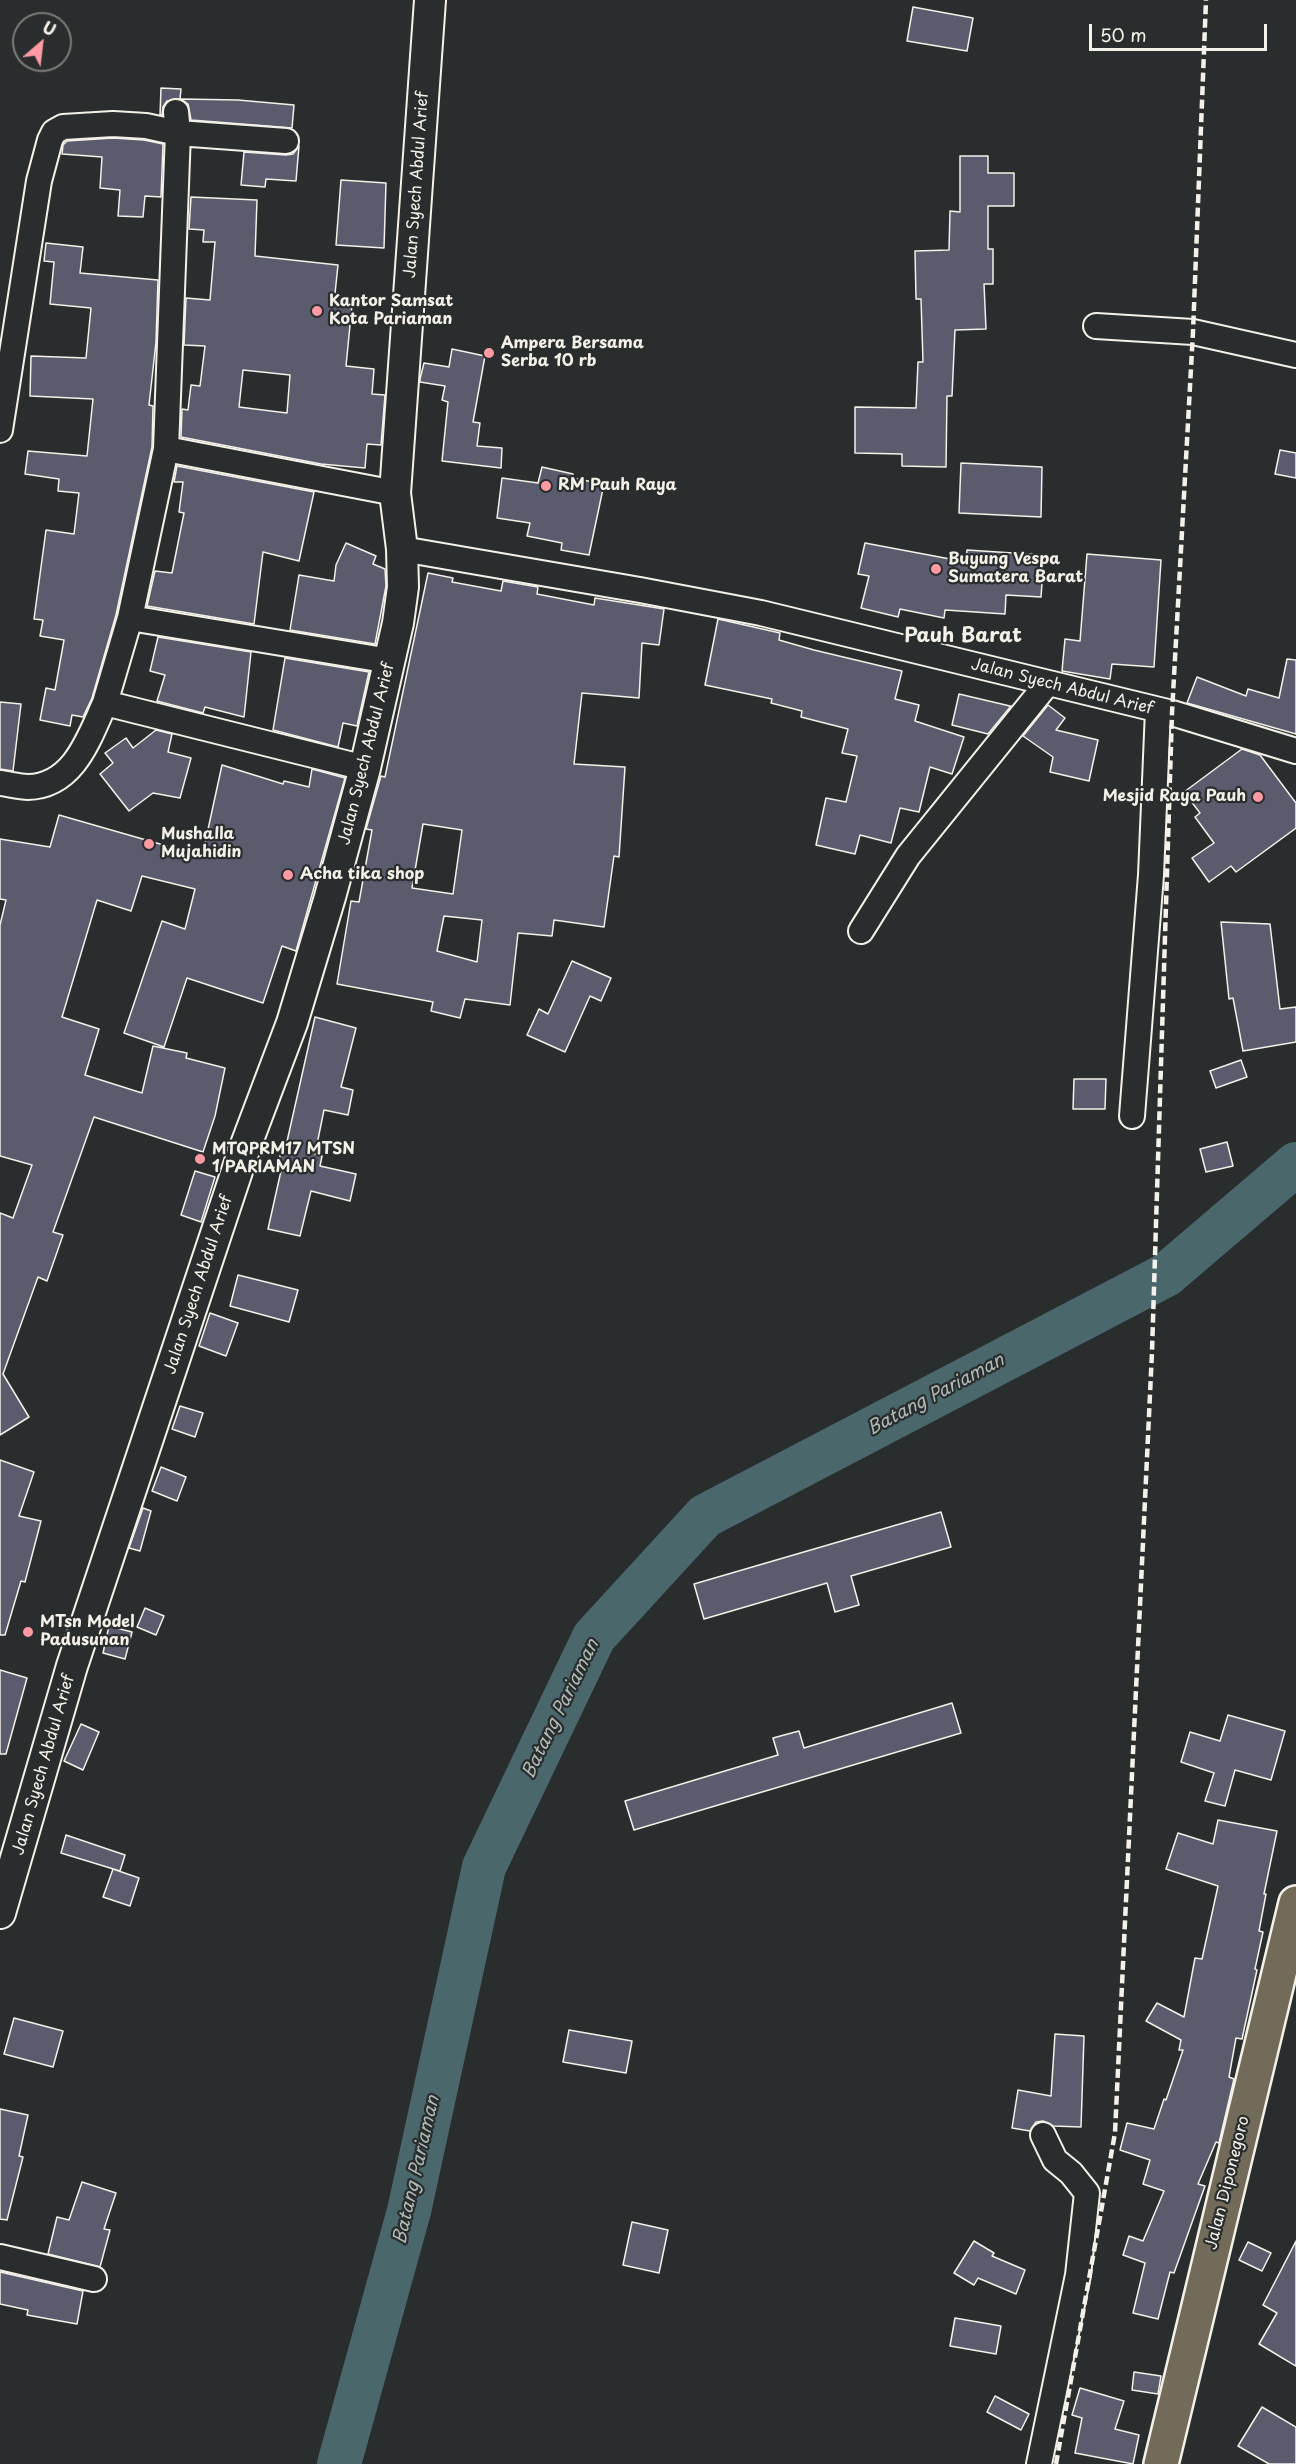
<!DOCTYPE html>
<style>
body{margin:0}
#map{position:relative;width:1296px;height:2464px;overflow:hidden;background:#2a2d2e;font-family:"Playpen Sans",sans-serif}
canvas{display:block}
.north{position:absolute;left:12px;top:12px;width:60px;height:60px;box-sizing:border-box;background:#2a2d2e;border:2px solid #7b7b78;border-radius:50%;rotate:28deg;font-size:16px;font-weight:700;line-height:24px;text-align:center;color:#f4f1e8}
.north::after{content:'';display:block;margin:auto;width:21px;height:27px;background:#ff9aa2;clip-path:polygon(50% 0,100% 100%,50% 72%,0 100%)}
.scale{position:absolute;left:1089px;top:24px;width:178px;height:27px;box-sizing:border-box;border:3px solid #f4f1e8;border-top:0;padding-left:8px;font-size:18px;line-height:21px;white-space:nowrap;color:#f4f1e8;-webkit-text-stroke:4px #2a2d2e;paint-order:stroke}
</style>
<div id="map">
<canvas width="1296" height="2464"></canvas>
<div class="north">U</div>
<div class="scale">50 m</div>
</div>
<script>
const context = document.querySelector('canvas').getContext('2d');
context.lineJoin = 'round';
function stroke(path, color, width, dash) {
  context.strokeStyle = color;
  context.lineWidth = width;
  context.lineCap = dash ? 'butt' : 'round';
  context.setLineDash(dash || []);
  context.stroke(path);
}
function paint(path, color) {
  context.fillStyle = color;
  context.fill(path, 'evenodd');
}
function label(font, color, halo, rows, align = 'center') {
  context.font = font + ' "Playpen Sans",sans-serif';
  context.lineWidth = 4.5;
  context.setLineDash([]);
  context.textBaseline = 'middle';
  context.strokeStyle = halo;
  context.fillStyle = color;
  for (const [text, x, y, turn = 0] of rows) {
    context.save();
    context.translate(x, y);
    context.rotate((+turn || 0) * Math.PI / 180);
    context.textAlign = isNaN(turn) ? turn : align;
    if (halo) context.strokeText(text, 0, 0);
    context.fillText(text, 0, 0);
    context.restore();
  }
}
stroke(new Path2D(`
 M 339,2464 L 409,2211 L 484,1867 L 594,1637 L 705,1516 L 1166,1275 L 1296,1164`), '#4a676c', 44);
const building = new Path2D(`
 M 913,7 L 973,18 L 967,51 L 907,41 Z
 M 161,88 L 181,89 L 180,99 L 167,101 L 163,107 L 162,115 L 160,115 Z
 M 181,99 L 238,100 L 294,105 L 292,128 L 191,120 L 188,104 Z
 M 113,138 L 144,140 L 163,144 L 161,197 L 145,196 L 143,217 L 118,216 L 120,190 L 100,188 L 102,157 L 62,154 L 63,145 L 67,141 Z
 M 299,146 L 296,181 L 266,179 L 265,187 L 241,185 L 244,152 L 286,155 L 293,154 Z
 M 960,156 L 988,156 L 988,173 L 1014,173 L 1014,206 L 988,206 L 988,249 L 993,249 L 993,284 L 984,284 L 986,329 L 955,330 L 952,396 L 947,396 L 946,467 L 902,466 L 902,454 L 855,453 L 855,407 L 916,408 L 918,362 L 923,362 L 921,299 L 916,299 L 915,251 L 949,250 L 950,211 L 960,212 Z
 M 341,180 L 386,183 L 384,248 L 336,245 Z
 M 191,197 L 257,200 L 255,256 L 338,265 L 334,303 L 352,305 L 346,366 L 374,369 L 372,394 L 385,395 L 381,445 L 367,444 L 365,468 L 321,464 L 181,437 L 182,409 L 188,410 L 191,385 L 200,386 L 205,346 L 184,345 L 186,298 L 210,300 L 215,242 L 203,242 L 204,230 L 189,229 ZM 243,370 L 290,375 L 287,413 L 239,407 Z
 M 46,243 L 83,247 L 80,273 L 158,280 L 156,342 L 149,405 L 153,406 L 152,447 L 116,615 L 92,698 L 83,717 L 72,715 L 70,726 L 40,720 L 46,688 L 55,690 L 64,640 L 40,636 L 43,620 L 34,619 L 46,530 L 74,534 L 79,493 L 58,491 L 59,479 L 25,474 L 28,451 L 87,456 L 93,399 L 30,396 L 31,356 L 86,358 L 91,308 L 50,304 L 54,262 L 44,261 Z
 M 452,349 L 485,356 L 473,422 L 480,423 L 477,446 L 502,448 L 501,468 L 442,461 L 448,402 L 442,400 L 445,386 L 420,382 L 420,379 L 424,363 L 449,367 Z
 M 1280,450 L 1296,453 L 1296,478 L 1275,474 Z
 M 961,463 L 1042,467 L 1041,517 L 959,513 Z
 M 177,466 L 314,492 L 299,561 L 263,552 L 254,624 L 147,606 L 155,571 L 172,573 L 184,513 L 179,512 L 183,482 L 174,482 Z
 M 542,467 L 573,474 L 572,478 L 604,484 L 589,555 L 561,550 L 562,543 L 527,536 L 530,523 L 497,518 L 502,478 L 538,483 Z
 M 346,543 L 376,556 L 373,564 L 385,569 L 386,586 L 375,644 L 290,630 L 299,575 L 334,581 L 336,565 Z
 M 865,543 L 966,562 L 967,550 L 1044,555 L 1041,597 L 1006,595 L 1005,614 L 945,610 L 944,618 L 900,609 L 898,617 L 861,608 L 869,576 L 858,574 Z
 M 1087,554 L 1161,560 L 1154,667 L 1112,664 L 1110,679 L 1062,671 L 1065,639 L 1080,641 Z
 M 428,573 L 453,578 L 452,582 L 501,591 L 503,581 L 538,587 L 537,594 L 594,605 L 595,598 L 664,609 L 659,645 L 642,643 L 639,698 L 582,693 L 574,764 L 625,767 L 619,857 L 614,856 L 604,927 L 554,920 L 552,936 L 518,933 L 510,1005 L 465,999 L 460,1018 L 431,1011 L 433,1002 L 337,984 L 351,901 L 359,902 L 372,830 L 366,829 L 381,776 L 385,777 ZM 423,824 L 462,830 L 453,894 L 412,888 ZM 444,916 L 482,920 L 477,962 L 437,951 Z
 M 718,619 L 780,633 L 779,640 L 814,650 L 902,671 L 895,699 L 919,705 L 915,721 L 964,737 L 952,774 L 930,767 L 919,812 L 900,808 L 891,843 L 860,835 L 855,854 L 816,845 L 826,798 L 846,802 L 857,756 L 842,753 L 848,729 L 801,717 L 802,711 L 771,703 L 772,699 L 705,685 Z
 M 158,637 L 251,652 L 244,717 L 205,707 L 203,713 L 157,701 L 165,675 L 150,671 Z
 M 285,658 L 369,672 L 357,726 L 343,723 L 338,747 L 273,730 Z
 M 1287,659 L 1296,660 L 1296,734 L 1187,703 L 1197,677 L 1246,696 L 1248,689 L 1279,698 Z
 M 959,694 L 1010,706 L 1011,706 L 988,734 L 952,725 Z
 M 0,702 L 21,704 L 13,771 L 0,769 Z
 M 1048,705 L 1065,718 L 1056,730 L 1098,740 L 1089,781 L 1050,772 L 1053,757 L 1023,736 Z
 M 156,730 L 172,734 L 168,752 L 191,758 L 180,798 L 153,793 L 129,811 L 100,774 L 113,763 L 105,753 L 126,738 L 133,748 Z
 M 1242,749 L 1260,755 L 1296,803 L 1296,828 L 1236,872 L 1231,866 L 1209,882 L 1192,858 L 1214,843 L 1195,817 L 1200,813 L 1184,792 Z
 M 222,765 L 283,784 L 284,781 L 309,787 L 312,769 L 345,778 L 296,951 L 282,946 L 263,1003 L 187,978 L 164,1047 L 124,1033 L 162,921 L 185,929 L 195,889 L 142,876 L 131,911 L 97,900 L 62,1017 L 99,1029 L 85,1075 L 142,1093 L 153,1046 L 187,1053 L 186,1058 L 225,1068 L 215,1116 L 203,1152 L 94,1117 L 53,1232 L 63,1235 L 47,1281 L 38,1277 L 3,1374 L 29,1417 L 0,1435 L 0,1213 L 13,1218 L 32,1165 L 0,1156 L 0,925 L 6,900 L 0,899 L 0,839 L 50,847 L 59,815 L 167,846 L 166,849 L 202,857 Z
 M 1221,922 L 1270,924 L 1280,1009 L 1296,1007 L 1296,1042 L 1243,1051 L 1233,998 L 1229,999 Z
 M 572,961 L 611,978 L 601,1001 L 590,996 L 565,1052 L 527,1035 L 539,1009 L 548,1014 Z
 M 315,1017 L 356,1028 L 341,1087 L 353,1090 L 348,1115 L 324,1110 L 315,1154 L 322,1156 L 320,1166 L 356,1174 L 350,1201 L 311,1191 L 300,1236 L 268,1229 L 281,1171 L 276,1170 L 283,1146 L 286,1146 Z
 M 1241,1060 L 1247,1077 L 1216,1088 L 1210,1071 Z
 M 1074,1079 L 1106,1079 L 1105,1109 L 1073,1109 Z
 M 1227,1142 L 1233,1166 L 1206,1172 L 1200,1149 Z
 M 195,1171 L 215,1177 L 201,1222 L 181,1215 Z
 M 238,1275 L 298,1290 L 289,1322 L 230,1306 Z
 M 210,1313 L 238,1323 L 226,1356 L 199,1346 Z
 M 180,1406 L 203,1413 L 195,1437 L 172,1429 Z
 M 0,1460 L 34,1472 L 19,1516 L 41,1521 L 25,1582 L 21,1581 L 5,1635 L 0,1635 Z
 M 161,1467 L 186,1477 L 177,1501 L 152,1491 Z
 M 143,1508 L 151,1511 L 140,1551 L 129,1548 Z
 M 941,1512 L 951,1547 L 851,1576 L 859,1605 L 835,1612 L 827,1583 L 704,1619 L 694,1584 Z
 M 145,1608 L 164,1616 L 156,1635 L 137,1627 Z
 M 109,1626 L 132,1632 L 125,1659 L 103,1653 Z
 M 0,1670 L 27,1678 L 6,1754 L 0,1754 Z
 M 952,1703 L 961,1733 L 634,1830 L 625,1801 L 778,1755 L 773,1738 L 799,1731 L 804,1748 Z
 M 1228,1715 L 1285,1731 L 1271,1780 L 1235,1770 L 1225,1806 L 1205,1801 L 1214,1773 L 1181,1762 L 1190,1732 L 1220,1741 Z
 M 81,1724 L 99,1732 L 83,1770 L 64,1761 Z
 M 1218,1820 L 1277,1831 L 1264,1894 L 1266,1894 L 1259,1931 L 1263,1932 L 1255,1969 L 1257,1970 L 1242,2039 L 1236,2038 L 1229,2077 L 1234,2079 L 1219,2143 L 1216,2142 L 1198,2184 L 1205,2186 L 1174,2273 L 1170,2272 L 1158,2319 L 1133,2313 L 1145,2263 L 1123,2255 L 1129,2236 L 1143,2241 L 1164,2191 L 1143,2184 L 1150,2160 L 1120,2150 L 1127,2123 L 1154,2129 L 1164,2099 L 1166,2100 L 1183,2050 L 1179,2050 L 1181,2040 L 1146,2021 L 1157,2003 L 1184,2017 L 1195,1958 L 1202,1959 L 1218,1886 L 1166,1869 L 1178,1833 L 1213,1844 Z
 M 66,1835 L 125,1855 L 120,1871 L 61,1853 Z
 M 113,1869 L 139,1878 L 130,1906 L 103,1897 Z
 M 14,2018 L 63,2031 L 53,2067 L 4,2054 Z
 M 569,2030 L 632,2041 L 626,2073 L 563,2062 Z
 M 1055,2034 L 1084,2036 L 1081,2127 L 1053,2126 L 1043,2121 L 1036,2122 L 1030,2131 L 1012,2128 L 1018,2090 L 1051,2096 Z
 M 0,2109 L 28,2115 L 19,2156 L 23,2157 L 7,2220 L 0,2219 Z
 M 82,2182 L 116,2193 L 104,2229 L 110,2230 L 100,2267 L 48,2254 L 57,2217 L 69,2220 Z
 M 632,2222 L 668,2230 L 659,2273 L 623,2265 Z
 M 974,2241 L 994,2253 L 992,2256 L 1025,2270 L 1016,2294 L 978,2278 L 974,2285 L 954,2273 Z
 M 1296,2241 L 1296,2366 L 1259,2344 L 1277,2313 L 1263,2305 Z
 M 1248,2242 L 1271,2253 L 1262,2271 L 1239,2260 Z
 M 0,2272 L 83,2291 L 77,2324 L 27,2315 L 28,2310 L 0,2304 Z
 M 955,2318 L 1001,2326 L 996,2354 L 950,2346 Z
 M 1134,2372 L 1161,2376 L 1158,2394 L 1132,2390 Z
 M 1080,2388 L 1124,2401 L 1115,2429 L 1139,2435 L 1133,2464 L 1075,2453 L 1082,2418 L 1072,2415 Z
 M 995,2396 L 1029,2414 L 1021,2430 L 987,2412 Z
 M 1262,2407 L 1296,2427 L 1296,2464 L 1269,2464 L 1238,2446 Z`);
paint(building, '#5a5c6e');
stroke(building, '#f4f1e8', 1.5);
const minor = new Path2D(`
 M 1096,326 L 1193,332 L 1296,355
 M 0,430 L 39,181 L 50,140 L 54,132 L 63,127 L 113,124 L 146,126 L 178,133 L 286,141
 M 166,449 L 178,133 L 176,112
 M 402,549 L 640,590 L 761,613 L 1172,713 L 1296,751
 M 130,618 L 166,449 L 395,493
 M 365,768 L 105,703 L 130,618 L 390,661
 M 0,783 C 9,784 19,787 28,787 C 74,786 89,738 105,703
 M 861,931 L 908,856 L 1047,684
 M 1132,1116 L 1151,875 L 1158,710
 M 0,2257 L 94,2279
 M 1039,2464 L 1078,2275 L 1087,2193 L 1071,2173 L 1055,2160 L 1043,2135`);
const tertiary = new Path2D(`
 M 0,1913 L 72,1666 L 244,1150 L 292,1023 L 330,897 L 365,768 L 398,623 L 403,587 L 402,549 L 395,493 L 430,0`);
const primary = new Path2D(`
 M 1161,2464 L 1296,1903`);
stroke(minor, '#f4f1e8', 28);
stroke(tertiary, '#f4f1e8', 34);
stroke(primary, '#f4f1e8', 38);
stroke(minor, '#2a2d2e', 24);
stroke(tertiary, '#2a2d2e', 30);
stroke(primary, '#726b5a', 33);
stroke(new Path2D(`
 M 1056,2464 L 1115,2133 L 1152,1352 L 1172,713 L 1193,332 L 1206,0`), '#f4f1e8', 4.5, [9, 4.5]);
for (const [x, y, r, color] of [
 [317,311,6,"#ff9aa2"],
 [489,353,6,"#ff9aa2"],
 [546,486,6,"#ff9aa2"],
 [936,569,6,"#ff9aa2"],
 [1258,797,6,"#ff9aa2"],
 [149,844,6,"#ff9aa2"],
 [288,875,6,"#ff9aa2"],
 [200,1159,6,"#ff9aa2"],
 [28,1632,6,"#ff9aa2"]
]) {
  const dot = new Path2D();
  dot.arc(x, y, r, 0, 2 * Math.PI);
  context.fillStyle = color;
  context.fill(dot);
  stroke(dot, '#2a2d2e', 2);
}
label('16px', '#f4f1e8', '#2a2d2e', [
 ["Jalan Syech Abdul Arief",417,185,-86],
 ["Jalan Syech Abdul Arief",1062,687,14],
 ["Jalan Syech Abdul Arief",367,754,-76],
 ["Jalan Syech Abdul Arief",199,1285,-72],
 ["Jalan Syech Abdul Arief",44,1765,-74],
 ["Jalan Diponegoro",1228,2183,-76]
]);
label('bold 16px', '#f4f1e8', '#2a2d2e', [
 ["Kantor Samsat",329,302],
 ["Kota Pariaman",329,320],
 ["Ampera Bersama",501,344],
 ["Serba 10 rb",501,362],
 ["RM Pauh Raya",558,486],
 ["Buyung Vespa",948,560],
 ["Sumatera Barat",948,578],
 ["Mesjid Raya Pauh",1246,797,"right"],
 ["Mushalla",161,835],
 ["Mujahidin",161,853],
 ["Acha tika shop",300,875],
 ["MTQPRM17 MTSN",212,1150],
 ["1 PARIAMAN",212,1168],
 ["MTsn Model",40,1623],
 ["Padusunan",40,1641]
], 'left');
label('italic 18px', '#b0bab6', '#2a2d2e', [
 ["Batang Pariaman",936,1395,-28],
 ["Batang Pariaman",561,1709,-64],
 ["Batang Pariaman",417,2170,-77]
]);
label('bold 20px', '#f4f1e8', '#2a2d2e', [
 ["Pauh Barat",963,636]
]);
</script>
